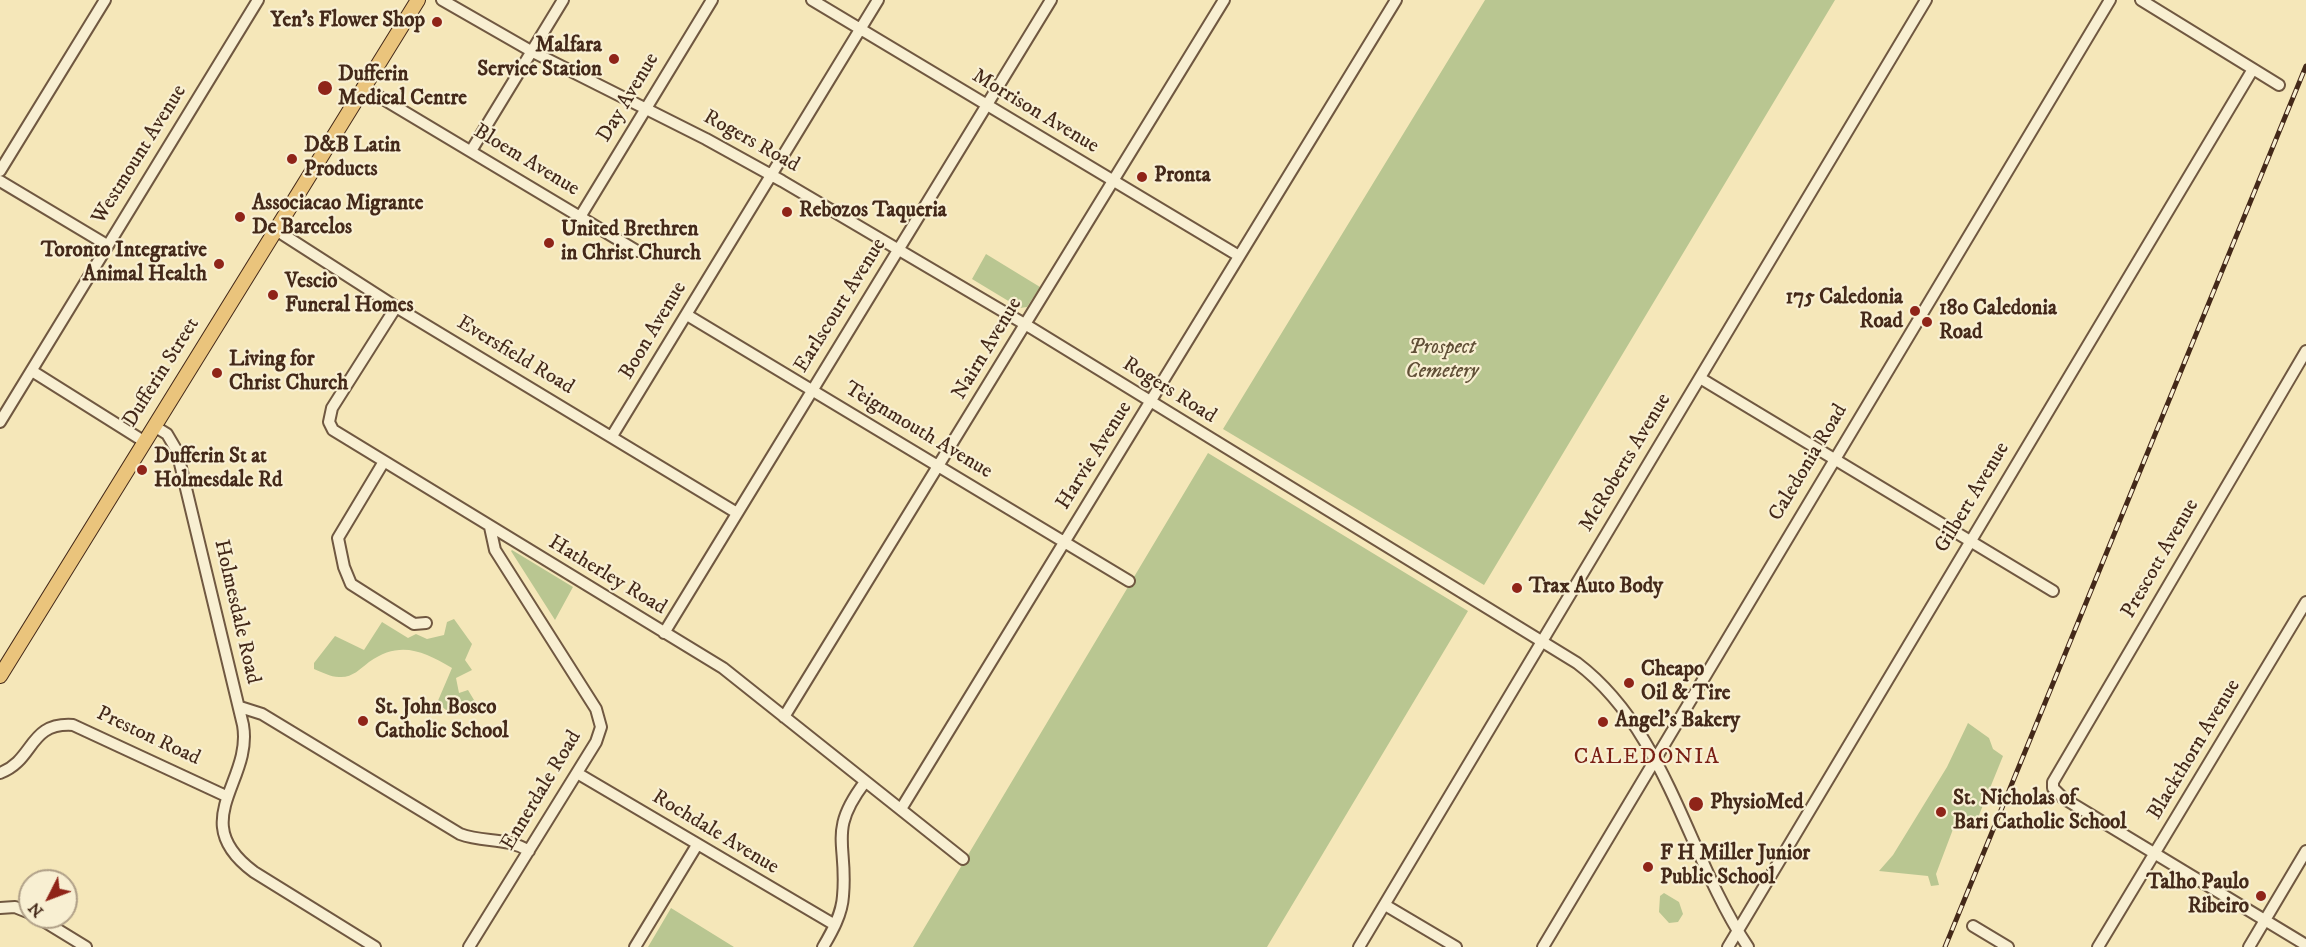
<!DOCTYPE html>
<style>
body{margin:0}
#map{position:relative;width:2306px;height:947px;overflow:hidden;background:#f5e7b9;font-family:"IM FELL DW Pica",serif}
canvas{display:block}
.north{position:absolute;left:18px;top:869px;width:60px;height:60px;box-sizing:border-box;background:#f8efd2;border:2px solid #b0a088;border-radius:50%;rotate:228deg;font-size:16px;font-weight:700;line-height:24px;text-align:center;color:#442919}
.north::after{content:'';display:block;margin:auto;width:21px;height:27px;background:#8f2418;clip-path:polygon(50% 0,100% 100%,50% 72%,0 100%)}
</style>
<div id="map">
<canvas width="2306" height="947"></canvas>
<div class="north">N</div>
</div>
<script>
const context = document.querySelector('canvas').getContext('2d');
context.lineJoin = 'round';
function paint(path, color) {
  context.fillStyle = color;
  context.fill(path, 'evenodd');
}
function stroke(path, color, width, dash) {
  context.strokeStyle = color;
  context.lineWidth = width;
  context.lineCap = dash ? 'butt' : 'round';
  context.setLineDash(dash || []);
  context.stroke(path);
}
function label(font, color, halo, rows, align = 'center') {
  context.font = font + ' "IM FELL DW Pica",serif';
  context.lineWidth = 4.5;
  context.setLineDash([]);
  context.textBaseline = 'middle';
  context.strokeStyle = halo;
  context.fillStyle = color;
  for (const [text, x, y, turn = 0] of rows) {
    context.save();
    context.translate(x, y);
    context.rotate((+turn || 0) * Math.PI / 180);
    context.textAlign = isNaN(turn) ? turn : align;
    if (halo) context.strokeText(text, 0, 0);
    context.fillText(text, 0, 0);
    context.restore();
  }
}
paint(new Path2D(`
 M 1485,0 L 1835,0 L 1484,585 L 1223,429 Z
 M 986,254 L 1040,287 L 1027,307 L 1020,308 L 972,279 Z
 M 1208,453 L 1468,611 L 1267,947 L 913,947 Z
 M 512,550 L 573,587 L 555,620 L 511,551 Z
 M 454,619 L 472,644 L 465,660 L 472,670 L 456,678 L 459,693 L 468,690 L 477,705 L 473,711 C 451,718 452,714 437,703 L 452,668 C 423,651 400,640 369,662 C 360,669 353,677 341,677 C 332,678 322,672 314,669 L 314,663 L 335,636 L 364,650 L 382,622 L 408,638 L 416,634 L 427,639 L 444,635 L 447,622 Z
 M 1968,723 L 1989,738 L 1993,749 L 2003,756 L 1977,820 L 1958,816 L 1936,874 L 1939,885 L 1931,886 L 1928,876 L 1879,871 L 1893,855 L 1947,767 Z
 M 1664,893 L 1679,902 L 1683,914 L 1678,922 L 1669,923 L 1659,912 L 1660,896 Z
 M 671,908 L 734,947 L 648,947 Z`), '#b9c691');
const minor = new Path2D(`
 M 442,0 L 531,51 L 706,139 L 782,181 L 1033,329 L 1577,663 C 1667,731 1687,856 1748,947
 M 812,0 L 1239,256
 M 2141,0 L 2279,85
 M 363,87 L 637,251
 M 471,151 L 563,0
 M 0,171 L 105,0
 M 0,181 L 107,245
 M 580,217 L 712,0
 M 276,230 L 396,307 L 737,513
 M 396,307 L 332,408 L 329,422 L 333,430 L 723,668 L 963,859
 M 687,315 L 1129,581
 M 2306,351 L 2053,782 L 2053,788 L 2063,798 L 2306,945
 M 32,371 L 145,442
 M 1700,378 L 2053,591
 M 0,422 L 258,0
 M 154,426 L 167,434 L 177,451 L 243,725 C 253,782 185,821 254,872 L 375,947
 M 612,436 L 878,0
 M 383,463 L 338,538 L 344,567 L 351,584 L 414,624 L 426,623
 M 664,633 L 1051,0
 M 240,707 L 262,714 L 460,834 C 484,843 507,837 529,851
 M 784,717 L 1224,0
 M 0,773 C 35,760 28,722 73,725 L 226,796
 M 577,773 L 835,925
 M 901,809 L 1396,0
 M 1385,905 L 1456,947
 M 0,908 L 15,907 L 30,913
 M 37,917 L 86,947
 M 1973,926 L 2008,947
 M 469,947 L 596,742 L 601,727 L 596,709 L 495,550 L 490,527
 M 635,947 L 697,845
 M 823,947 C 832,932 842,914 843,896 C 848,843 827,832 865,782
 M 1359,947 L 1926,0
 M 1543,947 L 2110,0
 M 1728,947 L 2253,69
 M 2098,947 L 2306,602
 M 2249,947 L 2306,851`);
const major = new Path2D(`
 M 0,676 L 418,0`);
stroke(minor, '#705841', 14);
stroke(major, '#442919', 16);
stroke(minor, '#f8efd2', 10);
stroke(major, '#eac47c', 14);
const rail = new Path2D(`
 M 1945,947 L 2306,66`);
stroke(rail, '#442919', 5);
stroke(rail, '#f8efd2', 3, [9]);
for (const [x, y, r, color] of [
 [437,22,6,"#8f2418"],
 [614,59,6,"#8f2418"],
 [325,88,8,"#8f2418"],
 [292,159,6,"#8f2418"],
 [1142,177,6,"#8f2418"],
 [787,212,6,"#8f2418"],
 [240,217,6,"#8f2418"],
 [549,243,6,"#8f2418"],
 [219,264,6,"#8f2418"],
 [273,295,6,"#8f2418"],
 [1915,311,6,"#8f2418"],
 [1927,322,6,"#8f2418"],
 [217,373,6,"#8f2418"],
 [142,470,6,"#8f2418"],
 [1517,588,6,"#8f2418"],
 [1629,683,6,"#8f2418"],
 [363,721,6,"#8f2418"],
 [1603,722,6,"#8f2418"],
 [1696,804,8,"#8f2418"],
 [1941,812,6,"#8f2418"],
 [1648,867,6,"#8f2418"],
 [2261,896,6,"#8f2418"]
]) {
  const dot = new Path2D();
  dot.arc(x, y, r, 0, 2 * Math.PI);
  context.fillStyle = color;
  context.fill(dot);
  stroke(dot, '#f8efd2', 2);
}
label('bold 21px', '#442919', '#f8efd2', [
 ["Yen's Flower Shop",425,22,"right"],
 ["Malfara",602,47,"right"],
 ["Service Station",602,71,"right"],
 ["Dufferin",338,76],
 ["Medical Centre",338,100],
 ["D&B Latin",304,147],
 ["Products",304,171],
 ["Pronta",1154,177],
 ["Associacao Migrante",252,205],
 ["De Barcelos",252,229],
 ["Rebozos Taqueria",799,212],
 ["United Brethren",561,231],
 ["in Christ Church",561,255],
 ["Toronto Integrative",207,252,"right"],
 ["Animal Health",207,276,"right"],
 ["Vescio",285,283],
 ["Funeral Homes",285,307],
 ["175 Caledonia",1903,299,"right"],
 ["Road",1903,323,"right"],
 ["180 Caledonia",1939,310],
 ["Road",1939,334],
 ["Living for",229,361],
 ["Christ Church",229,385],
 ["Dufferin St at",154,458],
 ["Holmesdale Rd",154,482],
 ["Trax Auto Body",1529,588],
 ["Cheapo",1641,671],
 ["Oil & Tire",1641,695],
 ["St. John Bosco",375,709],
 ["Catholic School",375,733],
 ["Angel's Bakery",1615,722],
 ["St. Nicholas of",1953,800],
 ["Bari Catholic School",1953,824],
 ["PhysioMed",1710,804],
 ["F H Miller Junior",1660,855],
 ["Public School",1660,879],
 ["Talho Paulo",2249,884,"right"],
 ["Ribeiro",2249,908,"right"]
], 'left');
label('21px', '#442919', '#f8efd2', [
 ["Day Avenue",629,98,-59],
 ["Morrison Avenue",1035,112,31],
 ["Rogers Road",751,142,29],
 ["Westmount Avenue",140,155,-58],
 ["Bloem Avenue",526,161,31],
 ["Earlscourt Avenue",841,306,-58],
 ["Boon Avenue",654,331,-59],
 ["Nairn Avenue",988,349,-59],
 ["Eversfield Road",515,356,31],
 ["Dufferin Street",162,373,-58],
 ["Rogers Road",1169,391,32],
 ["Teignmouth Avenue",918,431,31],
 ["Harvie Avenue",1095,456,-58],
 ["McRoberts Avenue",1626,463,-59],
 ["Caledonia Road",1809,463,-59],
 ["Gilbert Avenue",1973,498,-59],
 ["Prescott Avenue",2161,559,-60],
 ["Hatherley Road",607,576,31],
 ["Holmesdale Road",236,612,77],
 ["Preston Road",148,737,25],
 ["Blackthorn Avenue",2195,750,-59],
 ["Ennerdale Road",542,791,-59],
 ["Rochdale Avenue",715,833,31]
]);
label('italic 21px', '#615037', '#f8efd2', [
 ["Prospect",1442,349],
 ["Cemetery",1442,373]
]);
context.letterSpacing = '1.5px';
label('22px', '#7a1f14', '#f8efd2', [
 ["CALEDONIA",1647,758]
]);
context.letterSpacing = '0px';
</script>
